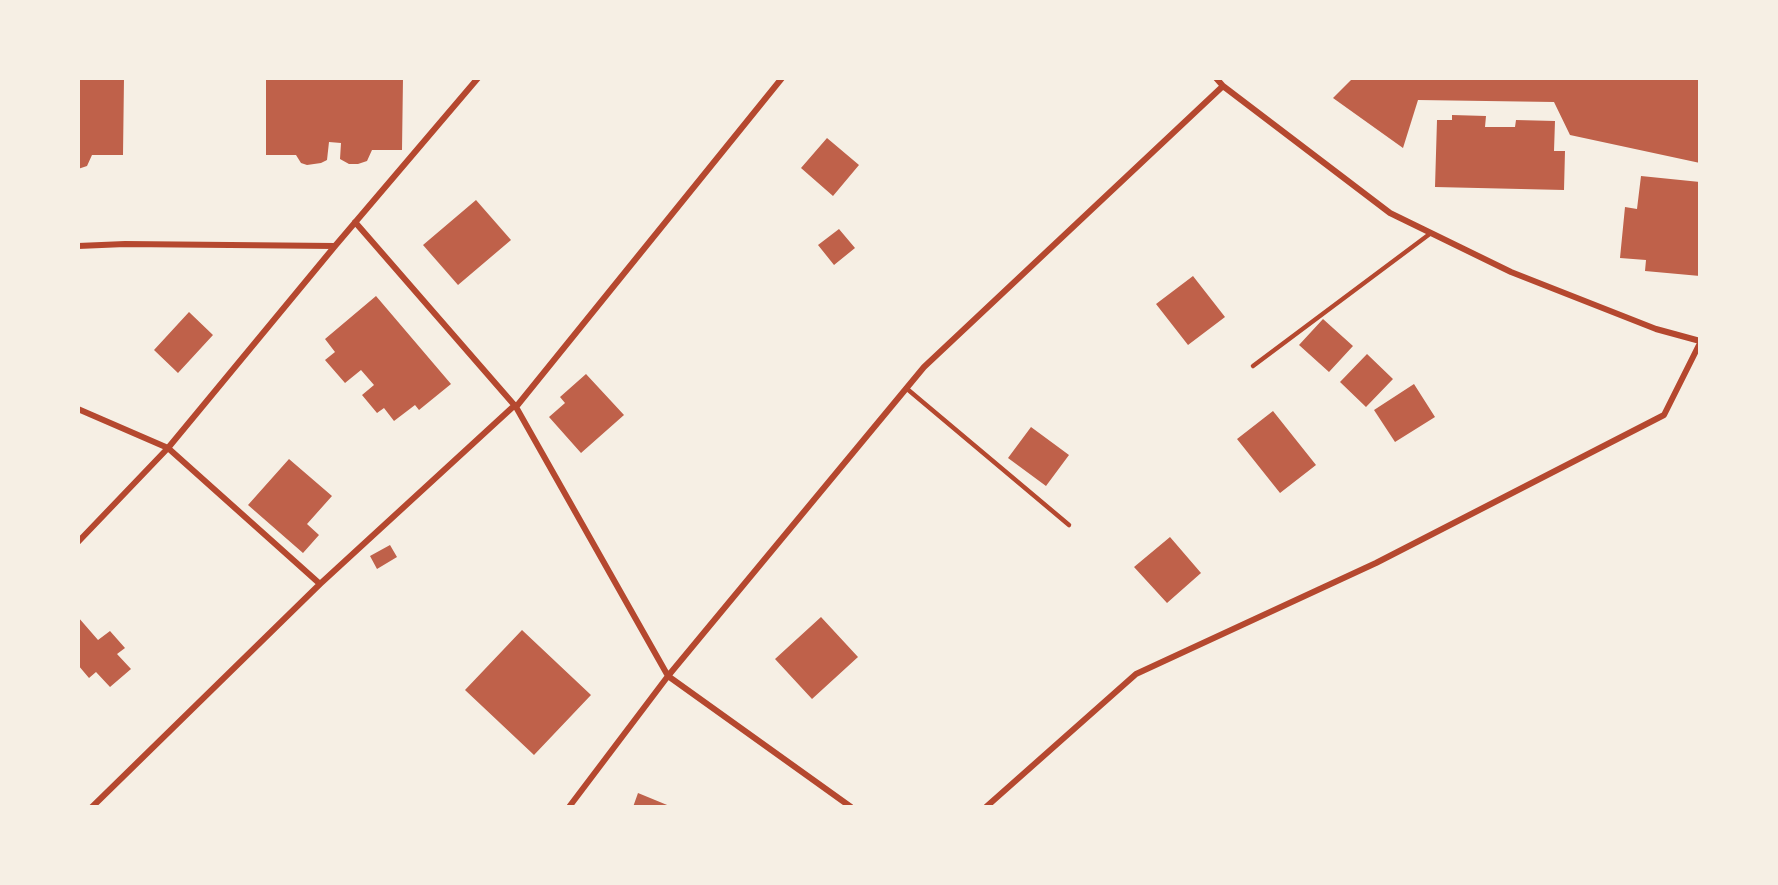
<!DOCTYPE html>
<style>
body{margin:0}
#map{position:relative;width:1778px;height:885px;overflow:hidden;background:#f6efe4;font-family:"Fira Sans Condensed",sans-serif}
canvas{display:block}
.frame{position:absolute;inset:0;border:80px solid #f6efe4;pointer-events:none}
</style>
<div id="map">
<canvas width="1778" height="885"></canvas>
<div class="frame"></div>
</div>
<script>
const context = document.querySelector('canvas').getContext('2d');
context.lineJoin = 'round';
function paint(path, color) {
  context.fillStyle = color;
  context.fill(path, 'evenodd');
}
function stroke(path, color, width, dash) {
  context.strokeStyle = color;
  context.lineWidth = width;
  context.lineCap = dash ? 'butt' : 'round';
  context.setLineDash(dash || []);
  context.stroke(path);
}
paint(new Path2D(`
 M 78,78 L 124,78 L 123,155 L 92,155 L 87,166 L 78,169 Z
 M 266,78 L 403,78 L 402,150 L 372,150 L 367,161 L 358,164 L 349,164 L 340,159 L 341,143 L 329,142 L 327,160 L 321,163 L 307,165 L 301,163 L 296,155 L 266,155 Z
 M 1353,78 L 1700,78 L 1700,163 L 1570,135 L 1554,102 L 1418,100 L 1403,148 L 1333,98 Z
 M 1452,115 L 1486,116 L 1485,127 L 1515,127 L 1516,120 L 1555,121 L 1554,151 L 1565,151 L 1564,190 L 1435,187 L 1437,120 L 1452,120 Z
 M 827,138 L 859,165 L 833,196 L 801,168 Z
 M 1641,176 L 1700,182 L 1700,276 L 1645,271 L 1646,260 L 1620,258 L 1625,207 L 1637,209 Z
 M 476,200 L 511,240 L 458,285 L 423,245 Z
 M 839,229 L 855,248 L 834,265 L 818,245 Z
 M 1193,276 L 1225,317 L 1188,345 L 1156,304 Z
 M 376,296 L 451,384 L 419,410 L 415,405 L 394,421 L 384,408 L 377,413 L 362,395 L 374,385 L 361,370 L 345,383 L 325,360 L 335,352 L 325,339 Z
 M 189,312 L 213,335 L 178,373 L 154,350 Z
 M 1323,319 L 1353,346 L 1329,372 L 1299,345 Z
 M 1367,354 L 1393,379 L 1366,407 L 1340,382 Z
 M 586,374 L 624,415 L 581,453 L 549,417 L 565,403 L 560,397 Z
 M 1414,384 L 1435,417 L 1395,442 L 1374,410 Z
 M 1273,411 L 1316,465 L 1280,493 L 1237,439 Z
 M 1031,427 L 1069,455 L 1046,486 L 1008,458 Z
 M 289,459 L 332,496 L 307,524 L 319,535 L 303,553 L 248,505 Z
 M 1170,537 L 1201,573 L 1167,603 L 1134,567 Z
 M 390,545 L 397,557 L 377,569 L 370,556 Z
 M 78,617 L 98,640 L 110,631 L 125,648 L 117,654 L 131,669 L 110,687 L 96,672 L 89,678 L 78,665 Z
 M 821,617 L 858,657 L 812,699 L 775,659 Z
 M 522,630 L 591,695 L 534,755 L 465,690 Z
 M 638,793 L 672,807 L 633,807 Z`), '#bf614a');
stroke(new Path2D(`
 M 1253,366 L 1431,233
 M 906,388 L 1069,525`), '#b5482f', 4.5);
stroke(new Path2D(`
 M 1216,78 L 1223,86 L 1390,213 L 1511,272 L 1656,329 L 1700,341
 M 355,222 L 516,407 L 668,676 L 851,807
 M 78,246 L 125,244 L 335,246
 M 516,407 L 782,78
 M 78,409 L 168,448 L 320,584
 M 78,542 L 168,448 L 335,246 L 478,78
 M 92,807 L 320,584 L 515,405
 M 569,807 L 668,676 L 924,367 L 1223,86
 M 986,807 L 1136,674 L 1376,563 L 1664,415 L 1700,343`), '#b5482f', 6);
</script>
